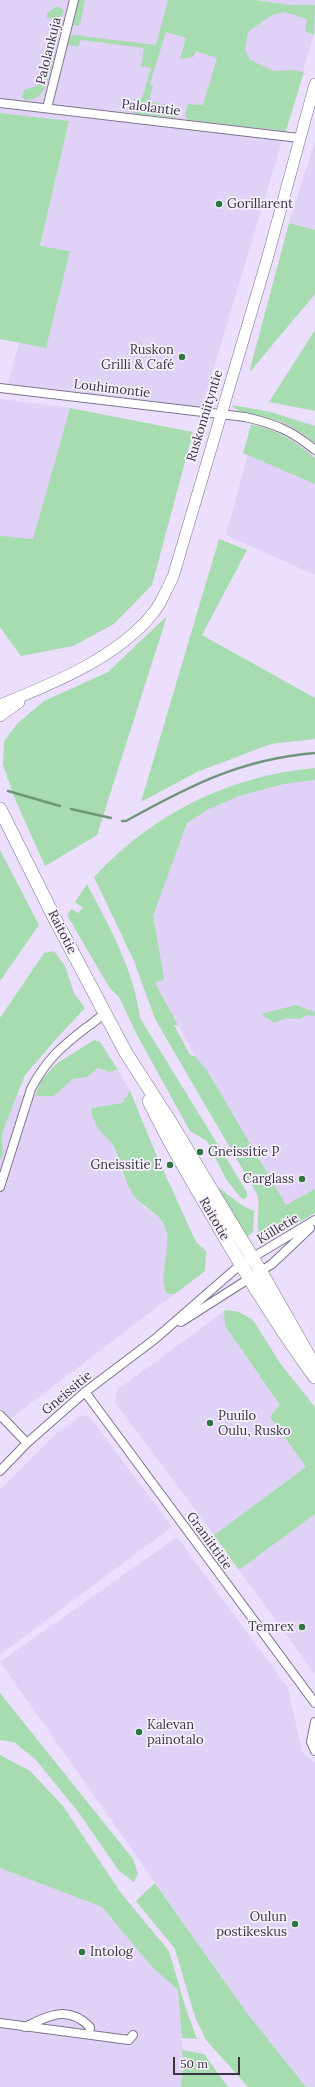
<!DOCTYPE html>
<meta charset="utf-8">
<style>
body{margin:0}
#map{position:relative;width:315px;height:2087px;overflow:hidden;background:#ebdffd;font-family:Lora,serif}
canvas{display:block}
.scale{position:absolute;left:173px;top:2057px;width:67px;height:18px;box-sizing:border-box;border:2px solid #3a3641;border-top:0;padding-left:5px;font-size:12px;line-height:14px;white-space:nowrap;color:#3a3641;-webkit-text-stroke:3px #f5f0fc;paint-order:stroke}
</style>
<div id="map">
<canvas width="315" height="2087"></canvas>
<div class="scale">50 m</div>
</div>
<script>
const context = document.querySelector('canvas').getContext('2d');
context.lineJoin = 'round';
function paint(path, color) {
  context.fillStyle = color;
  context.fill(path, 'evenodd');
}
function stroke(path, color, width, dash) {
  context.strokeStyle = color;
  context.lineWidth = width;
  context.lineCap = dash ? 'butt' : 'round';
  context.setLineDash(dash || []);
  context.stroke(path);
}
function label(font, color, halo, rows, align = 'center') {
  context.font = font + ' Lora,serif';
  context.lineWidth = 3.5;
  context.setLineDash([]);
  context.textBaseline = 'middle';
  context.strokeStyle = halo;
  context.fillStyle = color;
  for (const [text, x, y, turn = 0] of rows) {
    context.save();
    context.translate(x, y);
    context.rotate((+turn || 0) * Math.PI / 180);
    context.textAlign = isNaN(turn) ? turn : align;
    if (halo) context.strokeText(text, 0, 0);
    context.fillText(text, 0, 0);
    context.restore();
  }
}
paint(new Path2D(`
 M 0,0 L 315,0 L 315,31 L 202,407 L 8,384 L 19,342 L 46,348 L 70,251 L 40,247 L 69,121 L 0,113 Z
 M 315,141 L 315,230 L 289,223 Z
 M 0,399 L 70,408 L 33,540 L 0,536 Z
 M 248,454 L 315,484 L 315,575 L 226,535 Z
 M 315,780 L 315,1204 L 292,1221 L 195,1056 L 104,889 L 168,874 L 187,823 L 209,809 L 239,796 L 284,784 Z
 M 98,1068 L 109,1072 L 118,1070 L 130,1091 L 122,1103 L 92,1108 L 93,1117 L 100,1132 L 107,1136 L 114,1148 L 124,1177 L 143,1206 L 158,1217 L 164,1226 L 168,1246 L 164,1287 L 167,1294 L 175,1294 L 11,1418 L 0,1408 L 0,1159 L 3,1156 L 2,1133 L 17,1095 L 54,1096 L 73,1079 L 87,1077 Z
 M 224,1311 L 225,1326 L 280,1405 L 270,1417 L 306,1467 L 214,1535 L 115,1403 L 117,1390 Z
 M 82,1415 L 90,1417 L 172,1527 L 0,1655 L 0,1490 L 57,1433 Z
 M 315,1514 L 315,1674 L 239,1570 Z
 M 177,1537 L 288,1688 L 302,1752 L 315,1763 L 315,2087 L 306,2087 L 247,2013 L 0,1662 Z
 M 0,1868 L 102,1907 L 153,1968 L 178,1990 L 184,2062 L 181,2087 L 0,2087 Z`), '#e0d1f6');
paint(new Path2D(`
 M 76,0 L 85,0 L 80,24 L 77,26 L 70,23 Z
 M 168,0 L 254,0 L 291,5 L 315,5 L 314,35 L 305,31 L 307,19 L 285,12 L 272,15 L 248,32 L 245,50 L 250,60 L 274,71 L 294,70 L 304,72 L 286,131 L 188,120 L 185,115 L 188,104 L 203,105 L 217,58 L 196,51 L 193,57 L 180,59 L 186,38 L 166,32 L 150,84 L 153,86 L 149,101 L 178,108 L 175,118 L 133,113 L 134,99 L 142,98 L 151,68 L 141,66 L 144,48 L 81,40 L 78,47 L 66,44 L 67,39 L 74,35 L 156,45 Z
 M 57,6 L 64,10 L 61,19 L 46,18 L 47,13 Z
 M 53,30 L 57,31 L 58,34 C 55,48 50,87 39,96 C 35,99 30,100 25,100 L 22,97 L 24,90 L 39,85 Z
 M 0,113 L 69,121 L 40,246 L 70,251 L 46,348 L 0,339 Z
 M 289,223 L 315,230 L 315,294 L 249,373 Z
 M 315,330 L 315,411 L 269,402 Z
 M 232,405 L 271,412 L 315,426 L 315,443 C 305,435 295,428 284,423 C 270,417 239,416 232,405 Z
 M 70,408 L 193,432 L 152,585 L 114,624 L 73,646 L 21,656 L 0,627 L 0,536 L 33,539 Z
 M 251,425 C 276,428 296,442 315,458 L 315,484 L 243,453 Z
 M 219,539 L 247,550 L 202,635 L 315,698 L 315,739 L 271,744 L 197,772 L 141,802 Z
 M 167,616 L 97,835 L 45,866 L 15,799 L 3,765 L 4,741 L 18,723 L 44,701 L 108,672 Z
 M 315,768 L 315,780 L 284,784 L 239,796 L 209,809 L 187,823 L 153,916 L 164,978 L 163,980 L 155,983 L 178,1025 L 174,1025 L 190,1055 L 195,1056 L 208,1072 L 286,1205 L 315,1189 L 315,1213 L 264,1243 C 252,1228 262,1211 257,1194 L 155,1019 L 134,961 L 94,877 C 154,813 228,776 315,768 Z
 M 0,850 L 39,925 L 0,981 Z
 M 87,884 C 109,926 134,970 140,1018 L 247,1192 L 247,1197 L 244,1199 L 241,1198 L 226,1179 L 207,1141 L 190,1131 L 137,1035 L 119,997 L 109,987 L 67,915 L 72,909 L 78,913 L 83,908 L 75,902 Z
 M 54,951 L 65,966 L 74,993 L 85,1008 L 57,1038 L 25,1075 L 2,1133 L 3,1156 L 0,1159 L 0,1018 L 44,953 Z
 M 296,1005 L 315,1012 L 315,1016 L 307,1015 L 300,1019 L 287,1018 L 274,1023 L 261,1014 Z
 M 94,1040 L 100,1042 L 118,1070 L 109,1072 L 98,1068 L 87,1077 L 73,1079 L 54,1096 L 35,1096 L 41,1081 L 56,1064 Z
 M 130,1091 L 156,1154 L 196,1242 L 206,1251 L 205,1271 L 175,1294 L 167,1294 C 157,1274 174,1247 164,1225 C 157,1211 140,1206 132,1193 C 123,1178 121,1161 114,1147 C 109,1138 104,1137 100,1131 C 97,1128 93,1117 91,1112 L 92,1108 L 122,1103 Z
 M 218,1187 L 243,1206 L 254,1211 L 253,1232 L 248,1236 L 239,1228 Z
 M 227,1310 L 239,1312 L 253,1320 L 280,1363 L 315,1407 L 315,1514 L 239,1570 L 214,1535 L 306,1467 L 270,1417 L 280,1405 L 225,1326 L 224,1311 Z
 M 0,1693 L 133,1859 L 138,1874 L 134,1882 L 119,1871 L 79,1813 L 36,1760 L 14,1742 L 0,1740 Z
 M 0,1755 L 30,1771 L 63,1806 L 121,1893 L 169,1951 L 186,2009 L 197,2039 L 182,2038 L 178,1990 L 153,1968 L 102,1907 L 0,1868 Z
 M 155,1883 L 247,2013 L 306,2087 L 248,2087 L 206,2040 L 195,2017 L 175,1949 L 136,1901 Z
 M 182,2050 L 204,2054 L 228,2087 L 181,2087 L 184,2062 Z`), '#a7dcb0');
stroke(new Path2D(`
 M 8,791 L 60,806
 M 71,809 L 111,818
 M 122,821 L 126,821 C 189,786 241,759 315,753`), '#6f9678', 2.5);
const minor = new Path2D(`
 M 0,103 L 299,138
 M 47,108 L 74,0
 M 0,388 L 245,417 C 275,424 291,430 315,450
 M 90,1025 L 104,1014
 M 0,1187 L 31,1089 C 45,1061 62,1046 87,1027
 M 181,1322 L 272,1264 L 310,1228
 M 85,1392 L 315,1703
 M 0,1415 L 27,1443
 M 0,1471 L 27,1443 L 85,1392 L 155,1339 L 240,1265 L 315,1220
 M 315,1722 L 311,1742 L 315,1751
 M 0,2023 L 129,2040 L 133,2035
 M 25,2027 C 50,2015 68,2005 90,2027 L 89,2034`);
const tertiary = new Path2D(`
 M 0,705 C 52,684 119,657 154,612 C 162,602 167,588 173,577 L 266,263 L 315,84
 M 0,716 L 19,702`);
const primary = new Path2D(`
 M 0,809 L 55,919 L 126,1053 L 171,1123 L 261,1272 L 315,1367
 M 149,1101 C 167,1138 187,1173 208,1208 C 241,1266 275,1323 315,1377`);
stroke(minor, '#7f748f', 10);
stroke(tertiary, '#7f748f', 12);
stroke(primary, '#7f748f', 14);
stroke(minor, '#fff', 8);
stroke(tertiary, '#fff', 11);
stroke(primary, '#fff', 13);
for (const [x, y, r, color] of [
 [219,204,4,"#2e7542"],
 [182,357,4,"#2e7542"],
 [200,1152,4,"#2e7542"],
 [170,1165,4,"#2e7542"],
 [302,1179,4,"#2e7542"],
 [210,1423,4,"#2e7542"],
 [302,1627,4,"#2e7542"],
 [139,1732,4,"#2e7542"],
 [295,1924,4,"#2e7542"],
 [82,1952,4,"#2e7542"]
]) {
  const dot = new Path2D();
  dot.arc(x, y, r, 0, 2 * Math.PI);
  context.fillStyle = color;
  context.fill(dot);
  stroke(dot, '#f5f0fc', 1.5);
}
label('13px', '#3a3641', '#f5f0fc', [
 ["Palolankuja",49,51,-76],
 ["Palolantie",151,108,7],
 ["Louhimontie",112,389,7],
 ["Ruskonniityntie",205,416,-73],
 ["Raitotie",62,932,63],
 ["Raitotie",214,1219,60],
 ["Kiilletie",278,1229,-31],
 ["Gneissitie",67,1393,-40],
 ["Graniittitie",209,1541,54]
]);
label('13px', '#3a3641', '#f5f0fc', [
 ["Gorillarent",227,204],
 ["Ruskon",174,350,"right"],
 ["Grilli & Café",174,365,"right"],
 ["Gneissitie P",208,1152],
 ["Gneissitie E",162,1165,"right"],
 ["Carglass",294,1179,"right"],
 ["Puuilo",218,1416],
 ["Oulu, Rusko",218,1431],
 ["Temrex",294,1627,"right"],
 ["Kalevan",147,1725],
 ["painotalo",147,1740],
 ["Oulun",287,1917,"right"],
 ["postikeskus",287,1932,"right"],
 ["Intolog",90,1952]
], 'left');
</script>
